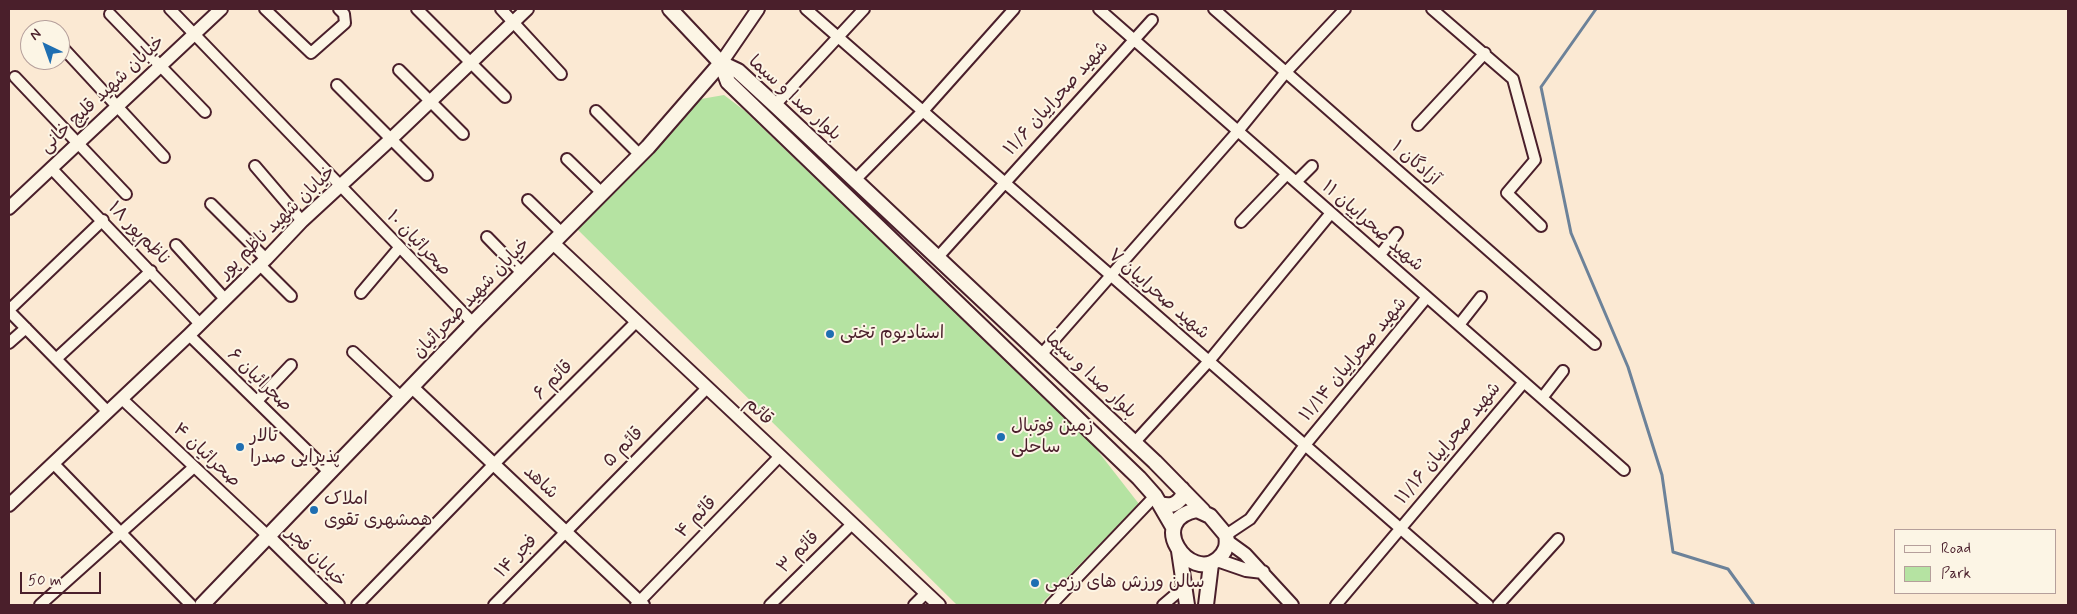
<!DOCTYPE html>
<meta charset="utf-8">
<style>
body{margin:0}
#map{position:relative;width:2077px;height:614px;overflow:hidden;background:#fbe9d3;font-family:Mynerve,sans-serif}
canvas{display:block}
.frame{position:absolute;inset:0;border:10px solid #4a1f2b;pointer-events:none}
.legend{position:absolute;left:1894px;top:529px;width:162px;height:65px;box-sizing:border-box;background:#fcf5e5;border:1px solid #b59f9b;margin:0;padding:6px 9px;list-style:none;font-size:15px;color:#4a1f2b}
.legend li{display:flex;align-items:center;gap:10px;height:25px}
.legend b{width:25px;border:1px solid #b59f9b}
.north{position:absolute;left:20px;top:20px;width:50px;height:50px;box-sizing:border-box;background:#fcf5e5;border:1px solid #b59f9b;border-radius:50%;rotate:318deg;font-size:14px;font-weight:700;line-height:20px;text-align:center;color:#4a1f2b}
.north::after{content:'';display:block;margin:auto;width:18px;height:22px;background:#1f6fb2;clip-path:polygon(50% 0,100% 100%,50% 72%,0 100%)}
.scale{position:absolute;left:20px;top:572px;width:81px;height:22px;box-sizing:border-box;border:2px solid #4a1f2b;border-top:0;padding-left:6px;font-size:15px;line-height:18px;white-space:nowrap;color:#4a1f2b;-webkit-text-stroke:4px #fcf5e5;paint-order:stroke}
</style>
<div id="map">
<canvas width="2077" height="614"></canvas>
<div class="frame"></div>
<ul class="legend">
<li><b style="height:6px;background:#fcf5e5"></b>Road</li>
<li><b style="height:14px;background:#b5e3a2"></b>Park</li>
</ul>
<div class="north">N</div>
<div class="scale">50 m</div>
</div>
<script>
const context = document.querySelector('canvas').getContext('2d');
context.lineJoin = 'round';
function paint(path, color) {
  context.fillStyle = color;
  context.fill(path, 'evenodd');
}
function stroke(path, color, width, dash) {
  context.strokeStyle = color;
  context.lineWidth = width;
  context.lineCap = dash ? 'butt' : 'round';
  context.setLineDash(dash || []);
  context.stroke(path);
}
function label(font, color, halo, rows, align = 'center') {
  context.font = font + ' Mynerve,"Playpen Sans Arabic",sans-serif';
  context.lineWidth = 4;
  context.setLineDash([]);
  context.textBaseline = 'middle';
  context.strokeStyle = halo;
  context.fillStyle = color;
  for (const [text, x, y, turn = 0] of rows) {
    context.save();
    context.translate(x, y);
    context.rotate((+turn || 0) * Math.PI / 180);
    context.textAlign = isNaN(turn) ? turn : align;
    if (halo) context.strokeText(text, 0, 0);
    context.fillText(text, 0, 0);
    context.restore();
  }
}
paint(new Path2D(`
 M 724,95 L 745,111 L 1090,441 L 1139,504 L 1040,605 L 957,605 L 574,226 L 687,110 L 701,99 Z`), '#b5e3a2');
stroke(new Path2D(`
 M 1596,9 L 1541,87 L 1571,233 L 1628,367 L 1662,475 L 1673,552 L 1728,569 L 1754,605`), '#6c8299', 3);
const minor = new Path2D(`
 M 170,9 L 473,323
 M 265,9 L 311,53 L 345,23 L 344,14 L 339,9
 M 417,9 L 505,97
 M 501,9 L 561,74
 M 806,9 L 1488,605
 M 1099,9 L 1624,470
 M 1214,9 L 1595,344
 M 1432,9 L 1513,79 L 1535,160 L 1507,193 L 1541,226
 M 110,14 L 205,112
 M 64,49 L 164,157
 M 399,70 L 463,134
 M 15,77 L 126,194
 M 337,85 L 427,175
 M 775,105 L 864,9
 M 596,111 L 640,155
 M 1418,125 L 1485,53
 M 567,159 L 603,194
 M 255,166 L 302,221
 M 51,168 L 200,324
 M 855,180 L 923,111 L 1014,9
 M 1296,182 L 1312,166
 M 528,200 L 563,234
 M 211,204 L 266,259
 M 1241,222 L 1287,174
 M 487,237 L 523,274
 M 176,245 L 225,299
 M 1380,255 L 1397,233
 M 938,257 L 1152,20
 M 260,265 L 291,296
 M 361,293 L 399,248
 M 9,310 L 103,220
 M 9,311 L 108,412
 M 1459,325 L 1481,297
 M 189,335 L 329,472
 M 9,343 L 26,328
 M 353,352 L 402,398
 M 1040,356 L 1238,131 L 1286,72 L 1345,9
 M 56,359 L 151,271
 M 1542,398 L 1563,371
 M 122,399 L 268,536
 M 257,401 L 291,365
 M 1134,443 L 1209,361 L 1331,213
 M 53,463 L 191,605
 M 1226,535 L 1250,519 L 1305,445 L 1427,297
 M 40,605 L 194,467
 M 357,605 L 494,464 L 637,321
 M 494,605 L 707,388
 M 636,605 L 779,457
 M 770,605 L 851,525
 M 914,605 L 926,593
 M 1051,605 L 1155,496
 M 1163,605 L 1183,588
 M 1336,605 L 1524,382
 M 1498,605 L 1558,539`);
const tertiary = new Path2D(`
 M 721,63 L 758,9
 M 9,208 L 221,9
 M 553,243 L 939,605
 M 412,387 L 643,605
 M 9,505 L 189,335 L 266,259 L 302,221 L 391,139 L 527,9
 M 268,536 L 338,605
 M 1227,541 L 1245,554 L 1292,605
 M 1217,560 L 1246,570 L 1263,572`);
const secondary = new Path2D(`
 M 670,9 L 721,63 L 728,82 L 1139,478 L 1155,496 L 1173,527
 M 721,63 L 738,71 L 775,105 L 1155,462 L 1203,511
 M 1160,504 C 1171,507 1176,505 1183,496 L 1182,489
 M 1197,510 L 1210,516 L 1226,535 C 1228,545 1226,552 1218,559 C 1190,583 1145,520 1197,510 Z
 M 1179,551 L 1187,605
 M 202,605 L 473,323 L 648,147 L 721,63
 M 1206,605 L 1211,564`);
stroke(minor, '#4a1f2b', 14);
stroke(tertiary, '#4a1f2b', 16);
stroke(secondary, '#4a1f2b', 18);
stroke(minor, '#fcf5e5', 10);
stroke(tertiary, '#fcf5e5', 12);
stroke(secondary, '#fcf5e5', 14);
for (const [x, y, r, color] of [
 [830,334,5,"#1f6fb2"],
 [1001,437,5,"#1f6fb2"],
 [240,447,5,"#1f6fb2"],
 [314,510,5,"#1f6fb2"],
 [1035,583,5,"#1f6fb2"]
]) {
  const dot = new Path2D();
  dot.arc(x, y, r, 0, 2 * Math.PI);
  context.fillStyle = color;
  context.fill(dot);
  stroke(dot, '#fcf5e5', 2);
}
label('18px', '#4a1f2b', '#fcf5e5', [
 ["خیابان شهید قلیچ خانی",103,95,-43],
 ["بلوار صدا و سیما",794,99,42],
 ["شهید صحراییان ۱۱/۶",1057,99,-48],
 ["آزادگان ۱",1415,164,41],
 ["خیابان شهید ناظم پور",278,223,-44],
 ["شهید صحراییان ۱۱",1372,227,41],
 ["ناظم‌پور ۱۸",138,234,46],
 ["صحرائیان ۱۰",418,244,46],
 ["شهید صحراییان ۷",1158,295,41],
 ["خیابان شهید صحرائیان",472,299,-46],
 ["شهید صحراییان ۱۱/۱۴",1354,360,-50],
 ["بلوار صدا و سیما",1090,376,43],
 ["صحرائیان ۶",259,381,44],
 ["قائم ۶",554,381,-45],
 ["قائم",758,412,44],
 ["شهید صحراییان ۱۱/۱۶",1449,444,-50],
 ["قائم ۵",624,448,-45],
 ["صحرائیان ۴",206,456,43],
 ["شاهد",540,483,43],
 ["قائم ۴",697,518,-46],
 ["قائم ۳",799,553,-45],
 ["فجر ۱۴",517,557,-46],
 ["خیابان فجر",315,558,45]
]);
label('18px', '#4a1f2b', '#fcf5e5', [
 ["استادیوم تختی",840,334],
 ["زمین فوتبال",1011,427],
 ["ساحلی",1011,448],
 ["تالار",250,437],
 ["پذیرایی صدرا",250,458],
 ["املاک",324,500],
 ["همشهری تقوی",324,521],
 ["سالن ورزش های رزمی",1045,583]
], 'left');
</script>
